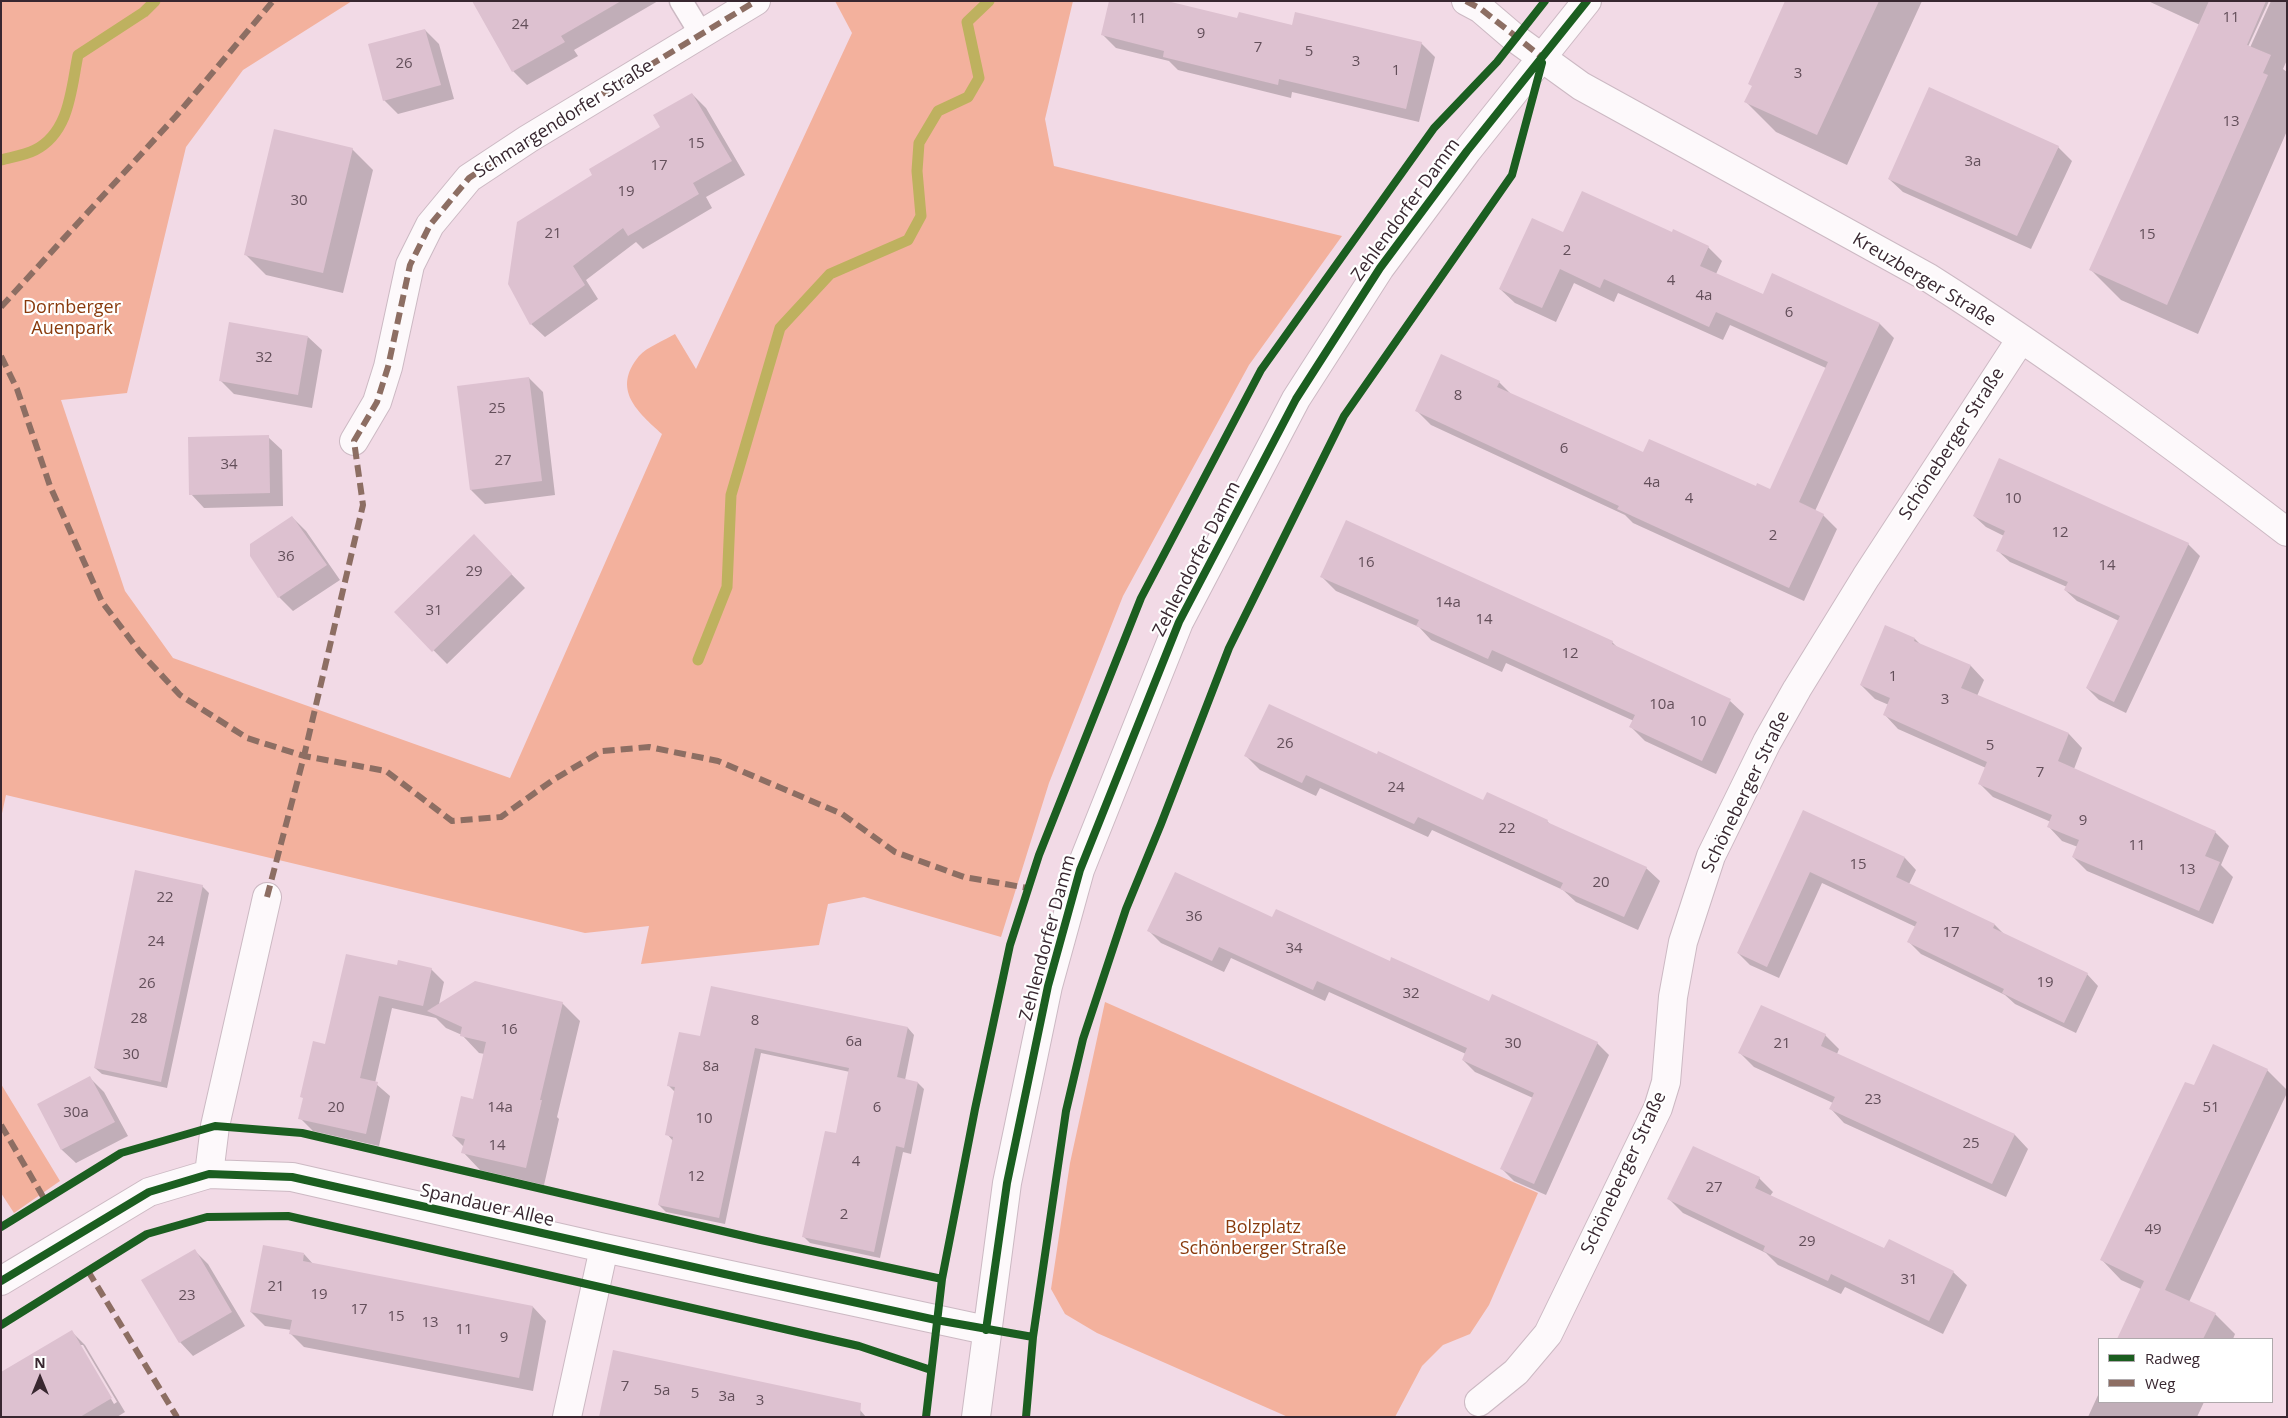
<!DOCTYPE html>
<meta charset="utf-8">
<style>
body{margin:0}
#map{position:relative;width:2288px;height:1418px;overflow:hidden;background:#f2dae6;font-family:"Open Sans",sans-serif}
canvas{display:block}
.frame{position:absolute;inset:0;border:2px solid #382730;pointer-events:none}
.legend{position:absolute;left:2098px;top:1338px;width:175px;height:65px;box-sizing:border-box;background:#fff;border:1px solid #afa9ac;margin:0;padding:6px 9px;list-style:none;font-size:15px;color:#382730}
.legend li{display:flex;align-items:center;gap:10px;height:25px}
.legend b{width:25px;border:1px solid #afa9ac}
.north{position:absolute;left:15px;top:1353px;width:50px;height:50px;-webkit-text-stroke:4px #fff;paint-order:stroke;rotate:0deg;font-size:14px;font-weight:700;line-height:20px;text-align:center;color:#382730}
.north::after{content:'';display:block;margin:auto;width:18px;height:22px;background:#382730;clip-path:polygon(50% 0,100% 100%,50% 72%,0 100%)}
</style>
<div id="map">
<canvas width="2288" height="1418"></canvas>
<div class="frame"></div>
<ul class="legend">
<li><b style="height:6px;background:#1b5e20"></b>Radweg</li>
<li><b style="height:6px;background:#8d6e63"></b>Weg</li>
</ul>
<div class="north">N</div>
</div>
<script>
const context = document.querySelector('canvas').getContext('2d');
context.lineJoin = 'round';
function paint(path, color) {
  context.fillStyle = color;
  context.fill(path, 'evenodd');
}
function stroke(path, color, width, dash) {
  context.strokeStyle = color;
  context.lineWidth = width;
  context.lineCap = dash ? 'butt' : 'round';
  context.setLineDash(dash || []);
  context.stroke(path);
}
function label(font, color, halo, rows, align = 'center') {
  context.font = font + ' "Open Sans",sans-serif';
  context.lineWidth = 4.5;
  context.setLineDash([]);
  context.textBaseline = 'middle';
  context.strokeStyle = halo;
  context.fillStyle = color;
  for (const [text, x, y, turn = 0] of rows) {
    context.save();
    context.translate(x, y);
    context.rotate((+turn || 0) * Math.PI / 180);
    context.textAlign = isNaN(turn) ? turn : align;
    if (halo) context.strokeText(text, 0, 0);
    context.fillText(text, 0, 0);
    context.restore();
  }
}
paint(new Path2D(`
 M 1,1 L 352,1 L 243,70 L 186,147 L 127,393 L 61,400 L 125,591 L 173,658 L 510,778 L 662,434 C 638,412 611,390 639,356 C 647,347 665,340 675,334 L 696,369 L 852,33 L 835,1 L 1073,1 L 1045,119 L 1054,166 L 1342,236 L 1249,365 L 1123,596 L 1049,783 L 1001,937 L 864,897 L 828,904 L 819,945 L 641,964 L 649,926 L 585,933 L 6,795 L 1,818 Z
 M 1105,1002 L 1538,1193 L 1489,1305 L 1470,1334 L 1443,1345 L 1422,1366 L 1395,1417 L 1288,1417 L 1097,1333 L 1065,1314 L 1051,1289 L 1070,1163 Z
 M 1,1084 L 60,1181 L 14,1213 L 1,1193 Z`), '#f3b19d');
paint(new Path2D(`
 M 491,1 L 658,1 L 574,50 L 578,56 L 527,85 L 513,71 Z
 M 1787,1 L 1922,1 L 1847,165 L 1776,132 L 1746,102 Z
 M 2148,1 L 2269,1 L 2246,51 L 2248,52 L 2271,1 L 2287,1 L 2287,60 L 2283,69 L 2287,72 L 2287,131 L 2198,334 L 2121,300 L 2091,270 L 2200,25 Z
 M 1293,26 L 1421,43 L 1435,57 L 1419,122 L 1292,92 L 1291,98 L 1178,70 L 1169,61 L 1116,48 L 1103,35 Z
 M 425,30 L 439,44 L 454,99 L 398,114 L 384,100 Z
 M 692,94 L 706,108 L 745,175 L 706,197 L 712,208 L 643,249 L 636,242 L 586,280 L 598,299 L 545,337 L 531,324 L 662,127 Z
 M 2058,147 L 2072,161 L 2031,249 L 1903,192 L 1889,179 Z
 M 352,149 L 373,170 L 343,293 L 266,275 L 245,254 Z
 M 1672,233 L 1708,247 L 1722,261 L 1716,274 L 1764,295 L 1773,275 L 1880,324 L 1894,338 L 1815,511 L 1823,515 L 1837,529 L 1804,601 L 1633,523 L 1625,515 L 1431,425 L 1417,411 L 1499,382 L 1512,395 L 1644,454 L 1771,491 L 1826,368 L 1730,325 L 1723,340 L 1618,293 L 1614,302 L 1574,283 L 1556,322 L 1515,303 L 1500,289 L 1564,234 Z
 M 308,337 L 322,350 L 312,408 L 234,394 L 220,380 Z
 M 529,378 L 543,392 L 555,495 L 485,504 L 471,490 Z
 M 268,437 L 282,450 L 283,506 L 204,508 L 191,494 Z
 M 1974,516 L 2188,544 L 2200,556 L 2126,713 L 2099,700 L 2087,688 L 2119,621 L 2077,601 L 2065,590 L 2067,587 L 2010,562 L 1998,551 L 2004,536 L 1986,527 Z
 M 292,517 L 306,531 L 340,580 L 293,611 L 279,597 Z
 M 474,536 L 525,588 L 447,664 L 396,612 Z
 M 1322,577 L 1612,642 L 1620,650 L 1730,701 L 1744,714 L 1716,774 L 1645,741 L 1631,727 L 1634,721 L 1506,663 L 1502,672 L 1431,640 L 1419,627 L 1336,591 Z
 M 1886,627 L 1915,639 L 1921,645 L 1971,666 L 1984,680 L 1977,696 L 2069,734 L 2082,748 L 2074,769 L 2215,832 L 2229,846 L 2221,865 L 2233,877 L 2213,924 L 2087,871 L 2073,857 L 2078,847 L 2062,841 L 2049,827 L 2051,822 L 1993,797 L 1979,783 L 1986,768 L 1898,729 L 1885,715 L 1889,705 L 1875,699 L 1861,685 Z
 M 1246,756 L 1377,756 L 1484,802 L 1547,821 L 1552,826 L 1646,868 L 1660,881 L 1638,930 L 1576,902 L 1563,890 L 1432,830 L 1428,837 L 1320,788 L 1316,796 L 1260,770 Z
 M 1803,812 L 1905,858 L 1916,870 L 1909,884 L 1995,925 L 2006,936 L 2087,974 L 2098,986 L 2076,1033 L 2015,1004 L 2005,995 L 1921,954 L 1909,942 L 1916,927 L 1822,883 L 1779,978 L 1750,965 L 1738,953 Z
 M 202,886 L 209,893 L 167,1088 L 102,1074 L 95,1068 Z
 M 1273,919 L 1597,1043 L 1609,1055 L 1546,1195 L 1514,1181 L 1502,1169 L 1533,1098 L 1475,1072 L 1463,1060 L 1466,1054 L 1329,992 L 1325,1001 L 1231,958 L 1224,972 L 1161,943 L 1149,931 Z
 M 398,967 L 431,969 L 444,982 L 439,1004 L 562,1003 L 580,1021 L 557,1117 L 559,1119 L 544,1185 L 480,1170 L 463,1152 L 464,1147 L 453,1136 L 474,1101 L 485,1054 L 479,1053 L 462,1035 L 446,1028 L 436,1018 L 392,1008 L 375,1083 L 390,1096 L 379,1146 L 313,1131 L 300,1118 L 326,1046 Z
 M 908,1028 L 914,1035 L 905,1080 L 918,1083 L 924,1089 L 911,1154 L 903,1152 L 880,1258 L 810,1243 L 804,1237 L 837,1135 L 850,1072 L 761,1053 L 725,1224 L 666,1212 L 659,1205 L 673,1141 L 667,1134 L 675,1092 L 669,1086 L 701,1037 Z
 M 1825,1035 L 1839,1049 L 1837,1054 L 2015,1135 L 2028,1149 L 2006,1197 L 1844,1123 L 1831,1109 L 1833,1103 L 1754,1067 L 1740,1053 Z
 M 2267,1070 L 2287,1090 L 2287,1093 L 2189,1302 L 2215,1314 L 2235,1334 L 2233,1339 L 2118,1339 L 2141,1289 L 2121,1280 L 2101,1259 L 2195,1087 Z
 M 90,1078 L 104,1092 L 128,1136 L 76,1163 L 62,1150 L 39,1105 Z
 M 1759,1178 L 1773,1192 L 1770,1196 L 1885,1249 L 1953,1272 L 1967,1285 L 1943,1334 L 1845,1287 L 1841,1294 L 1778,1265 L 1766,1253 L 1683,1213 L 1669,1199 Z
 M 194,1250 L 208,1264 L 245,1326 L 193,1356 L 180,1342 Z
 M 304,1254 L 314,1265 L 533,1307 L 546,1321 L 533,1391 L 304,1347 L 290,1333 L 291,1330 L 265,1326 L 251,1312 Z
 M 71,1331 L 85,1345 L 125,1412 L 117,1417 L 1,1417 ZM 80,1345 L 83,1345 L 117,1402 L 114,1404 Z
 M 2099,1393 L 2099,1402 L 2204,1402 L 2197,1417 L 2088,1417 Z
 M 853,1402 L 866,1417 L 600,1417 Z`), '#0003');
stroke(new Path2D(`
 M 1,160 C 12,157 25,155 35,150 C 70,132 71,89 78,55 L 144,12 L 155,1
 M 698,660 L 727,587 L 731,495 L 780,328 L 830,274 L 908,240 L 921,216 L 917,171 L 919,143 L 938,111 L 968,97 L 979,78 L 967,22 L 989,1`), '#beb15f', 11);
paint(new Path2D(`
 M 472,1 L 621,1 L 561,36 L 565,42 L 512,72 Z
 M 1109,1 L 1167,1 L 1237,18 L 1239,12 L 1292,25 L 1295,12 L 1422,42 L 1406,109 L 1279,79 L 1278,85 L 1163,57 L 1164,51 L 1101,35 Z
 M 1785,1 L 1879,1 L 1817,135 L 1744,102 L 1752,86 L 1748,84 Z
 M 2209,1 L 2266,1 L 2247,45 L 2271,55 L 2263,73 L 2268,75 L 2167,305 L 2089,270 Z
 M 425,29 L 441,85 L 383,101 L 368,44 Z
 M 1929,87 L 2059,146 L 2017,236 L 1888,179 Z
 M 692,93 L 732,161 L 693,183 L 699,194 L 628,236 L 623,228 L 573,266 L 585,285 L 530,325 L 508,284 L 517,222 L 592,175 L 589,169 L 660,127 L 653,115 Z
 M 274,129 L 353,148 L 323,273 L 244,255 Z
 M 1582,191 L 1672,232 L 1673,229 L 1709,246 L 1700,266 L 1763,294 L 1772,273 L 1880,323 L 1799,502 L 1824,514 L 1789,588 L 1617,509 L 1619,506 L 1415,411 L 1441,354 L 1500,381 L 1497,387 L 1643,452 L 1649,439 L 1756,486 L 1757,483 L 1770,489 L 1828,362 L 1716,312 L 1709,327 L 1604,279 L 1600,288 L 1560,269 L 1542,308 L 1499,289 L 1532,218 L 1563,232 Z
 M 229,322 L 308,336 L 298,395 L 219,381 Z
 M 529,377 L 542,481 L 470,490 L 457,386 Z
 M 269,435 L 270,493 L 189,495 L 188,437 Z
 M 1999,458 L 2189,543 L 2114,702 L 2086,688 L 2120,616 L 2064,590 L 2068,582 L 1996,551 L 2005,531 L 1973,516 Z
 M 292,516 L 327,565 L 278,598 L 250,556 L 250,544 Z
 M 1346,520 L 1613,641 L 1612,644 L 1731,699 L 1702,761 L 1629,727 L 1635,715 L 1492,650 L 1488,659 L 1416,626 L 1419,620 L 1320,577 Z
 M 474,534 L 512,574 L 432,652 L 394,612 Z
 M 1885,625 L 1915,638 L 1914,641 L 1971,665 L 1961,688 L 2069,733 L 2058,761 L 2216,831 L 2205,856 L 2220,862 L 2199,911 L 2072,857 L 2079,840 L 2047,827 L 2052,815 L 1978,784 L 1987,762 L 1883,715 L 1890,698 L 1860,685 Z
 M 1269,704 L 1377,754 L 1378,751 L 1483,800 L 1487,792 L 1548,820 L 1547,822 L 1647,867 L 1624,917 L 1560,889 L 1563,883 L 1418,817 L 1414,824 L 1306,775 L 1302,783 L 1244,756 Z
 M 1803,810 L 1905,857 L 1896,877 L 1995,924 L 1993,928 L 2088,973 L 2064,1023 L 2002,993 L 2004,989 L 1907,942 L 1917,922 L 1810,872 L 1767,967 L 1737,953 Z
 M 135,870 L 203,885 L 161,1082 L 94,1068 Z
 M 1175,872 L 1272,917 L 1276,909 L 1390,961 L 1391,957 L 1489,1001 L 1492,994 L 1598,1042 L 1534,1184 L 1500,1169 L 1534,1093 L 1462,1060 L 1467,1048 L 1317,981 L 1313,990 L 1219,947 L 1212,961 L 1147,931 Z
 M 346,954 L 397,965 L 398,960 L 432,968 L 423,1006 L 379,996 L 360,1078 L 378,1082 L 366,1134 L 298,1119 L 303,1098 L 300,1097 L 313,1041 L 325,1044 Z
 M 475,981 L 563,1002 L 540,1100 L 542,1100 L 526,1168 L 461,1153 L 465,1139 L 452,1136 L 461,1096 L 473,1099 L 486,1042 L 460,1036 L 462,1027 L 427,1011 Z
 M 711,986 L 908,1027 L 897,1077 L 918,1082 L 904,1148 L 896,1146 L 874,1252 L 802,1237 L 825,1131 L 836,1133 L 849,1068 L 755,1048 L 719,1218 L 658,1205 L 673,1137 L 665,1135 L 675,1087 L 667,1086 L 679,1032 L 700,1036 Z
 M 1761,1005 L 1826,1034 L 1821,1046 L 2015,1134 L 1992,1184 L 1829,1109 L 1835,1097 L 1738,1053 Z
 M 2213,1044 L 2268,1069 L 2165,1290 L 2216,1313 L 2203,1339 L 2117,1339 L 2144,1281 L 2100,1260 L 2185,1082 L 2194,1085 Z
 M 90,1076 L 115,1122 L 61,1150 L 37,1104 Z
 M 1693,1146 L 1760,1177 L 1755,1188 L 1884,1248 L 1889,1239 L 1954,1271 L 1929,1321 L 1831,1274 L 1828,1281 L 1763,1251 L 1765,1246 L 1667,1199 Z
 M 263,1245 L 304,1253 L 303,1261 L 533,1306 L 519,1378 L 289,1334 L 292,1320 L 250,1312 Z
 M 195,1249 L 232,1312 L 179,1343 L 141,1280 Z
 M 72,1330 L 112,1398 L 80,1417 L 1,1417 L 1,1372 Z
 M 613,1350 L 861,1403 L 860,1417 L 599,1417 Z`), '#ddc1d0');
const lane = new Path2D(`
 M 681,1 L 701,34`);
const street = new Path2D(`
 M 1466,1 L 1481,9 L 1516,39 L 1581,86 L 1929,278 C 2052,356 2170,443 2287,532
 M 354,441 L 377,402 L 388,367 L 410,265 L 430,225 L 469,178 L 528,139 L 756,1
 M 209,1174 L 215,1126 L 267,897
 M 1,1281 L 149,1192 L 209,1174 L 292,1177 L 604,1248 L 986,1330
 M 1479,1402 L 1516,1372 L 1548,1334 L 1658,1108 L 1666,1082 L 1673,997 L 1683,942 L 1711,856 L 1767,742 L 1797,689 L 1866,577 L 2021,339
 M 567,1417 L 604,1248
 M 976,1417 L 1007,1183 L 1048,986 L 1080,870 L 1179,622 L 1296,399 L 1380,268 L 1467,151 L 1587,1`);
stroke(lane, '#ccb9c3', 25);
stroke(street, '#ccb9c3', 30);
stroke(lane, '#fdf9fb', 22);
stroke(street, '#fdf9fb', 28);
stroke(new Path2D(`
 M 1466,1 L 1481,9 L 1543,58
 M 1,307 L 176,116 L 273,1
 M 1,356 L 17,389 L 50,486 L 102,602 L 140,652 L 180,695 L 247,738 L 304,756 L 386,771 L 452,821 L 501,817 L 553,780 L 602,751 L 649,747 L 718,761 L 786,790 L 842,814 L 895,852 L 964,877 L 1028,888
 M 267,897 L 304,756 L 363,505 L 354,441 L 377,402 L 388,367 L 410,265 L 430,225 L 469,178 L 528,139 L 756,1
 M 1,1125 L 45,1200
 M 88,1271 L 177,1417`), '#8d6e63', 6, [12, 6]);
stroke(new Path2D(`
 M 1,1227 L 121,1153 L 215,1126 L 302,1133 L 761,1240 L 942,1279
 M 1,1281 L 149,1192 L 209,1174 L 292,1177 L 747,1279 L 936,1320 L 1033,1337
 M 1,1325 L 147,1234 L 207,1217 L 288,1216 L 859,1346 L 931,1370
 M 986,1330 L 1007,1183 L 1048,986 L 1080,870 L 1179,622 L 1296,399 L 1380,268 L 1467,151 L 1587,1
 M 926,1417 L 942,1279 L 975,1109 L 1010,945 L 1039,855 L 1141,598 L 1261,370 L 1434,128 L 1497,62 L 1545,1
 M 1026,1417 L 1033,1337 L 1066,1111 L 1083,1039 L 1126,909 L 1161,824 L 1229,648 L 1344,416 L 1512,175 L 1542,63`), '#1b5e20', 8);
label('15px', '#634f5a', null, [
 ["11",2231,18],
 ["11",1138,19],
 ["24",520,25],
 ["9",1201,34],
 ["7",1258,48],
 ["5",1309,52],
 ["3",1356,62],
 ["26",404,64],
 ["1",1396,71],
 ["3",1798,74],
 ["13",2231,122],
 ["15",696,144],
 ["3a",1973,162],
 ["17",659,166],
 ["19",626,192],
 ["30",299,201],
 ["21",553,234],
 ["15",2147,235],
 ["2",1567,251],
 ["4",1671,281],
 ["4a",1704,296],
 ["6",1789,313],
 ["32",264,358],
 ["8",1458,396],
 ["25",497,409],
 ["6",1564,449],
 ["27",503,461],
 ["34",229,465],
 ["4a",1652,483],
 ["4",1689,499],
 ["10",2013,499],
 ["12",2060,533],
 ["2",1773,536],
 ["36",286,557],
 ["16",1366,563],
 ["14",2107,566],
 ["29",474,572],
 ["14a",1448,603],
 ["31",434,611],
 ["14",1484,620],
 ["12",1570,654],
 ["1",1893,677],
 ["3",1945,700],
 ["10a",1662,705],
 ["10",1698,722],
 ["26",1285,744],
 ["5",1990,746],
 ["7",2040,773],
 ["24",1396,788],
 ["9",2083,821],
 ["22",1507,829],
 ["11",2137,846],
 ["15",1858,865],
 ["13",2187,870],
 ["20",1601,883],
 ["22",165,898],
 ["36",1194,917],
 ["17",1951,933],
 ["24",156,942],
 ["34",1294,949],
 ["19",2045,983],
 ["26",147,984],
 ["32",1411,994],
 ["28",139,1019],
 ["8",755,1021],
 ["16",509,1030],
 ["6a",854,1042],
 ["30",1513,1044],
 ["21",1782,1044],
 ["30",131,1055],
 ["8a",711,1067],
 ["23",1873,1100],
 ["20",336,1108],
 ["14a",500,1108],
 ["6",877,1108],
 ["51",2211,1108],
 ["30a",76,1113],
 ["10",704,1119],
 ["25",1971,1144],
 ["14",497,1146],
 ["4",856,1162],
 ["12",696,1177],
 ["27",1714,1188],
 ["2",844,1215],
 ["49",2153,1230],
 ["29",1807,1242],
 ["31",1909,1280],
 ["21",276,1287],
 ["19",319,1295],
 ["23",187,1296],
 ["17",359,1310],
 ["15",396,1317],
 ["13",430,1323],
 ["11",464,1330],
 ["9",504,1338],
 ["7",625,1387],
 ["5a",662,1391],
 ["5",695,1394],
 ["3a",727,1397],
 ["3",760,1401]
]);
label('18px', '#382730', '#fff', [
 ["Schmargendorfer Straße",564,119,-32],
 ["Zehlendorfer Damm",1406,210,-54],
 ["Kreuzberger Straße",1924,280,31],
 ["Schöneberger Straße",1952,444,-57],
 ["Zehlendorfer Damm",1197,559,-63],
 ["Schöneberger Straße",1746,792,-64],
 ["Zehlendorfer Damm",1048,938,-75],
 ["Schöneberger Straße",1624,1173,-65],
 ["Spandauer Allee",487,1206,13]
]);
label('18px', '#883a0c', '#fff', [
 ["Dornberger",72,308],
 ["Auenpark",72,329],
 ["Bolzplatz",1263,1228],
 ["Schönberger Straße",1263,1249]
]);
</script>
